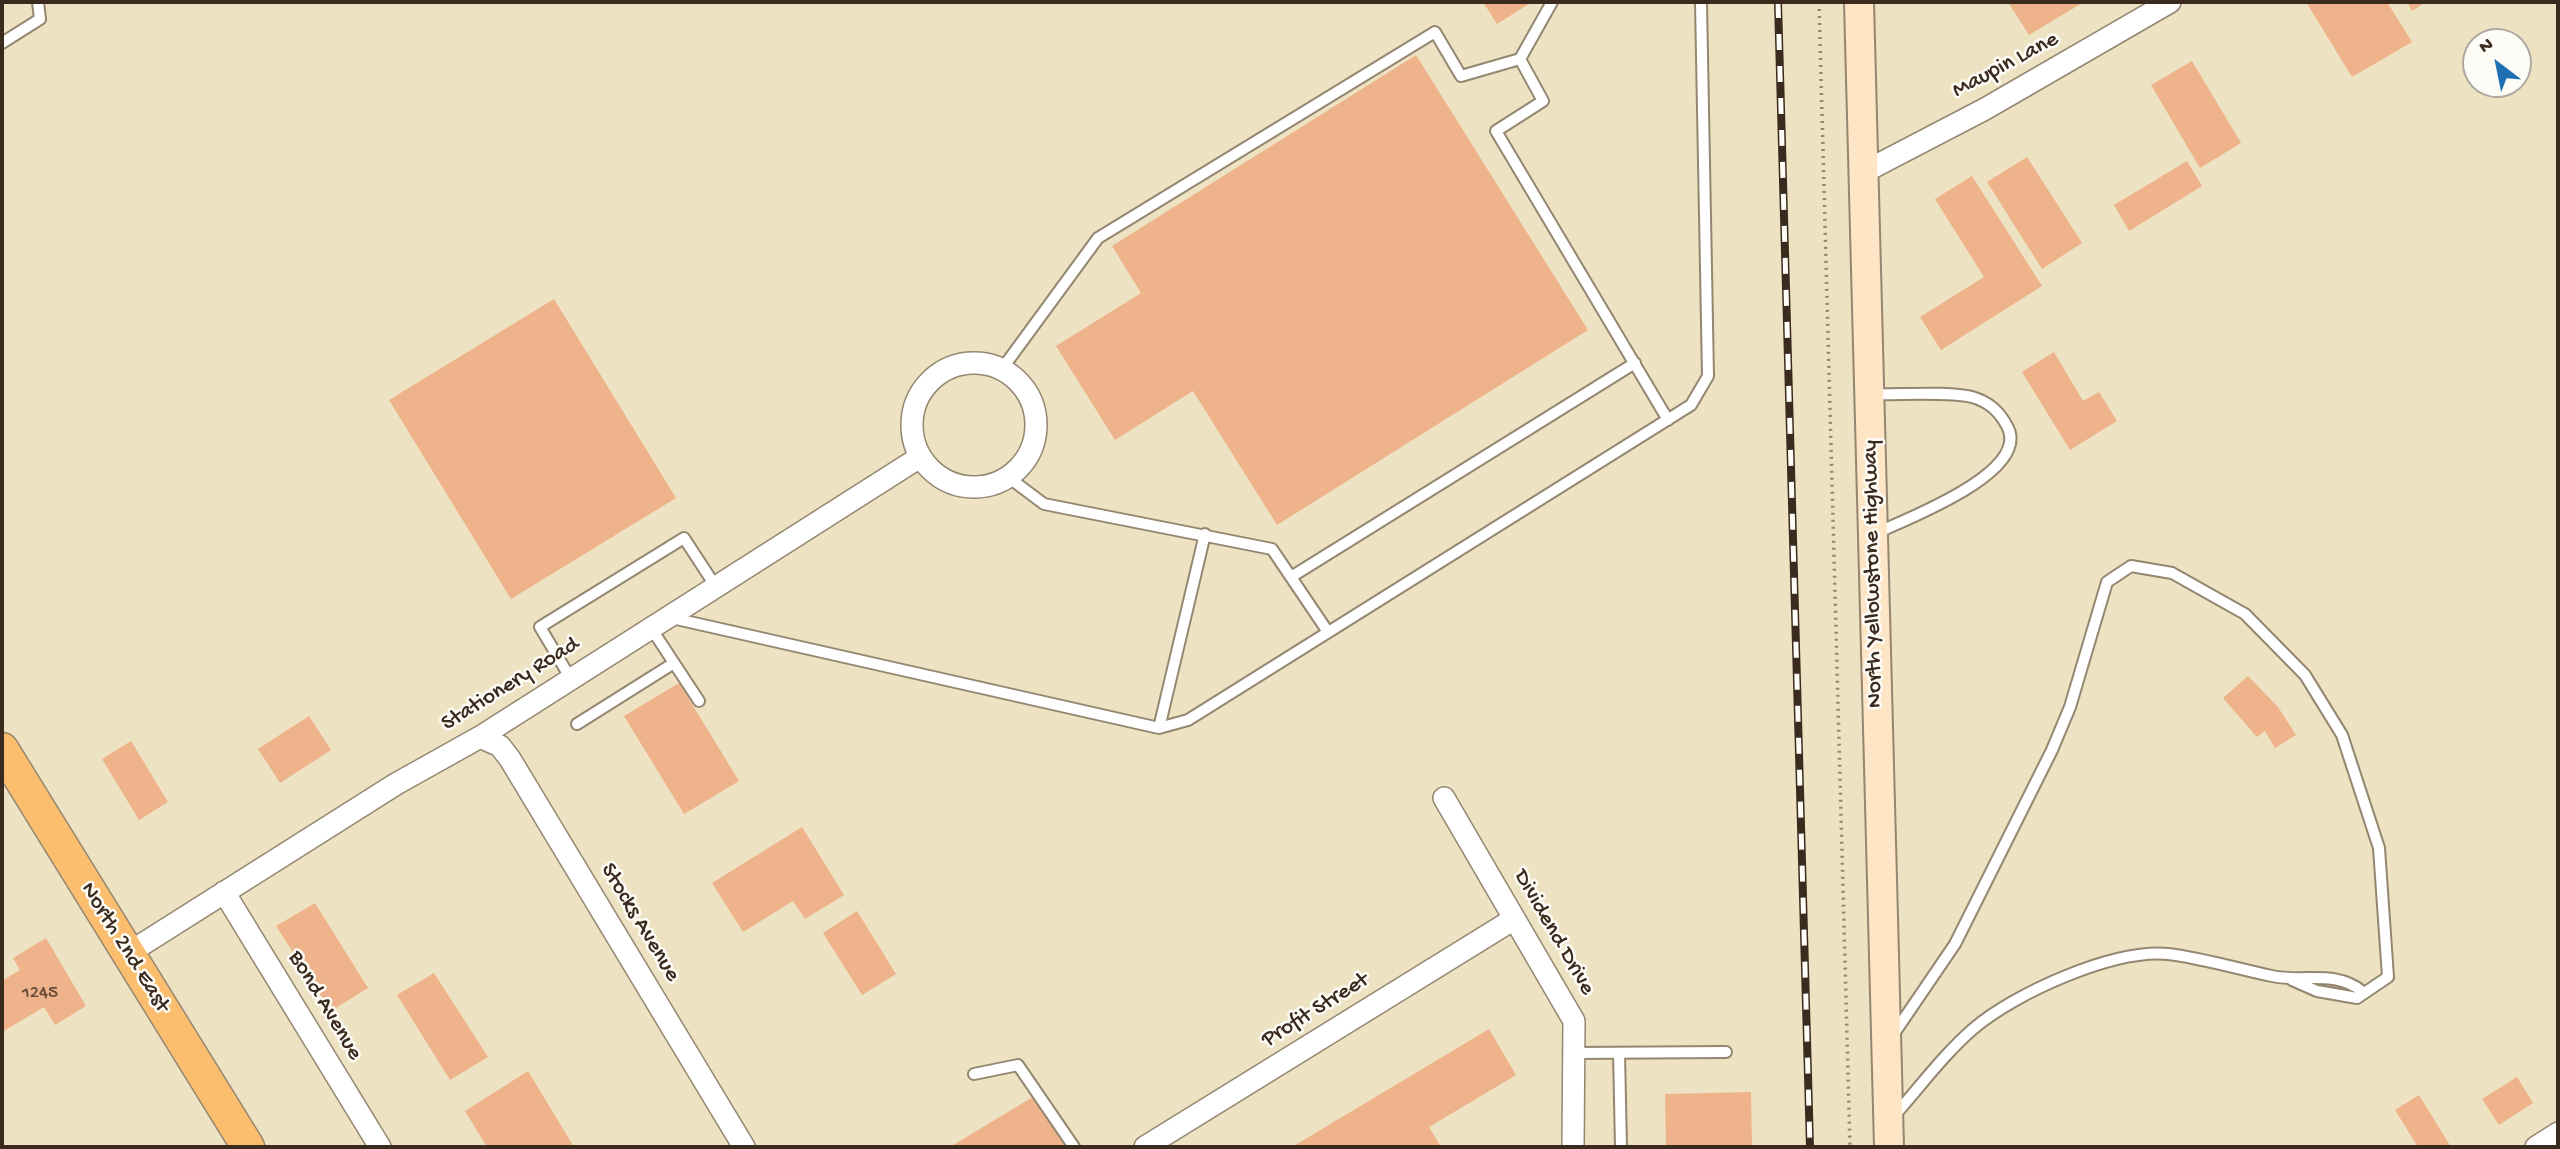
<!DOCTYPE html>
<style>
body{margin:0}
#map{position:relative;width:2560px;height:1149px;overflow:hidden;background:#ede2c2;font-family:"Gochi Hand",sans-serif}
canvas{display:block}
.frame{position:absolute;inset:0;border:4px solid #3b2a1e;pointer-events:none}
.north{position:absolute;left:2462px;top:28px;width:70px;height:70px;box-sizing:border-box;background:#fdfcf7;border:2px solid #afa8a0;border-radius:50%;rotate:328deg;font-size:19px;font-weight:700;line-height:28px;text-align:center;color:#3b2a1e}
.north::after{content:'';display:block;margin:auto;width:24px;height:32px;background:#1f6fb2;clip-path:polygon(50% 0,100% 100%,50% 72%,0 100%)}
</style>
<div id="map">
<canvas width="2560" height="1149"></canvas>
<div class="frame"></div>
<div class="north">N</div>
</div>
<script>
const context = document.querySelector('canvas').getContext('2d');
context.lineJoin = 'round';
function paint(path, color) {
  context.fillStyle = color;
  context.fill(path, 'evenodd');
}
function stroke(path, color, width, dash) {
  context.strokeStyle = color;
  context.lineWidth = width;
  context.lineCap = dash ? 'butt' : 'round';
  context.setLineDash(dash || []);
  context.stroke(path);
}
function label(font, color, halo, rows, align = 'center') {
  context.font = font + ' "Gochi Hand",sans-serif';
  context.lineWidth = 5;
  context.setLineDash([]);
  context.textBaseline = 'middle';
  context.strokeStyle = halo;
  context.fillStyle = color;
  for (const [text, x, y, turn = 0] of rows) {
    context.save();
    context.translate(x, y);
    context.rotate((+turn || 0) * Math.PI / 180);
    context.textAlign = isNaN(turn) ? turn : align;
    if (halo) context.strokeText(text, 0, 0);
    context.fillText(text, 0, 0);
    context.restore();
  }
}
paint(new Path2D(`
 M 1483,2 L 1532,2 L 1497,24 Z
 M 2008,2 L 2084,2 L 2029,35 Z
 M 2306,2 L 2387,2 L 2412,42 L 2352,77 Z
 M 2407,2 L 2426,2 L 2412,11 Z
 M 1416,55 L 1588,330 L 1277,525 L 1193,391 L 1115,440 L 1056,346 L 1141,293 L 1112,246 Z
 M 2192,61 L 2241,143 L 2200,168 L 2151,85 Z
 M 2027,157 L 2082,243 L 2042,269 L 1987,182 Z
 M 2187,161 L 2202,186 L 2129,231 L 2114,205 Z
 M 1972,176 L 2042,286 L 1941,350 L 1920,317 L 1984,277 L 1935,199 Z
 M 554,299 L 676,498 L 511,599 L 389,400 Z
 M 2054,352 L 2083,401 L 2099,392 L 2117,421 L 2070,450 L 2022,372 Z
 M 2248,676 L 2278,707 L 2296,735 L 2275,748 L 2265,731 L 2257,737 L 2223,698 Z
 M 679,683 L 739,781 L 684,814 L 624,716 Z
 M 309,716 L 331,750 L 280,783 L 258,749 Z
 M 131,741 L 168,802 L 139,820 L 102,759 Z
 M 802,827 L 844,895 L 805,919 L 793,901 L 743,932 L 712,883 Z
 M 315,903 L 368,988 L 331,1011 L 276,926 Z
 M 857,911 L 896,974 L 862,995 L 823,933 Z
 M 46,938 L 86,1006 L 55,1025 L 44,1007 L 2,1032 L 2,981 L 20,970 L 13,958 Z
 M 434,973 L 488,1057 L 450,1080 L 397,995 Z
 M 2329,981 L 2342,984 L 2340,993 L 2328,990 Z
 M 1489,1029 L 1516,1075 L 1429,1127 L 1441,1147 L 1292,1147 Z
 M 528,1071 L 574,1147 L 487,1147 L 465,1111 Z
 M 2517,1077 L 2533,1103 L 2499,1125 L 2482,1099 Z
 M 1751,1092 L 1752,1147 L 1666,1147 L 1665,1094 Z
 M 1036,1095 L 1067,1147 L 950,1147 Z
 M 2419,1095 L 2451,1147 L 2418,1147 L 2395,1110 Z`), '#eeb38a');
const lane = new Path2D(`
 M 2,43 L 40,19 L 38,2
 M 1520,59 L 1543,101 L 1496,131 L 1668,420
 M 1002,369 L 1098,238 L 1435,32 L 1461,76 L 1520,59 L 1552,2
 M 1870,394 C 1895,395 1950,391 1972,397 C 1989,402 1999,411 2007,426 C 2033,472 1904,520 1874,534
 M 1008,477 L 1044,504 L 1272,549 L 1328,632
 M 1291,577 L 1635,363
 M 672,618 L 1159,728 L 1188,720 L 1691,405 L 1708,376 L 1701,2
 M 651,628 L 699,701
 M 571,679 L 540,627 L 684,538 L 716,587
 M 577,724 L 674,663
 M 1159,728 L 1205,534
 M 1893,1035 L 1955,944 L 2052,750 L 2070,707 L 2107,582 L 2131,566 L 2172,573 L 2245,614 L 2305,675 L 2342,735 L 2379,848 L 2388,977 L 2357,998 L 2317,991 L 2292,980
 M 1574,1053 L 1726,1052
 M 1619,1053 L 1621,1147
 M 974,1074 L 1018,1065 L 1074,1147
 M 1894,1116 C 1919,1088 1944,1054 1973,1029 C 2015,993 2113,949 2168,954 C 2202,958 2238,969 2272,976 C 2304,983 2335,969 2363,992`);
const street = new Path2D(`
 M 1864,172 L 1985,109 L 2170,2
 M912 425a62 62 0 1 1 124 0a62 62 0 1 1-124 0Z
 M 480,737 L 500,746 L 510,759 L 744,1147
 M 1444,798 L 1574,1021 L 1573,1147
 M 224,892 L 380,1147
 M 127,954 L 396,784 L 480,737 L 920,457
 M 1145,1147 L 1514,919
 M 2536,1147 L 2558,1133`);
const secondary = new Path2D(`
 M 1859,2 L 1889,1147`);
const primary = new Path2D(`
 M 2,749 L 248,1147`);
stroke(lane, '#948670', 14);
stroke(street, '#948670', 24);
stroke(secondary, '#948670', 32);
stroke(primary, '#948670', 35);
stroke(new Path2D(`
 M 1819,2 L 1850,1147`), '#948670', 3.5, [2, 5]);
stroke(lane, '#fff', 10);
stroke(street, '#fff', 21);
stroke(secondary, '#fde5c5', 28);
stroke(primary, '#fbbe6e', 32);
const rail = new Path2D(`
 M 1778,2 L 1810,1147`);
stroke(rail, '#3b2a1e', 8);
stroke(rail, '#fdfcf7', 5, [16]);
label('19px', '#684c39', null, [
 ["1245",40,994]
]);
label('23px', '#3b2a1e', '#fdfcf7', [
 ["Maupin Lane",2006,66,-28],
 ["North Yellowstone Highway",1874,574,-91],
 ["Stationery Road",511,685,-32],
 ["Stocks Avenue",639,923,59],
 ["Dividend Drive",1553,933,60],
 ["North 2nd East",124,948,58],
 ["Bond Avenue",324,1006,59],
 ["Profit Street",1316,1011,-32]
]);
</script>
